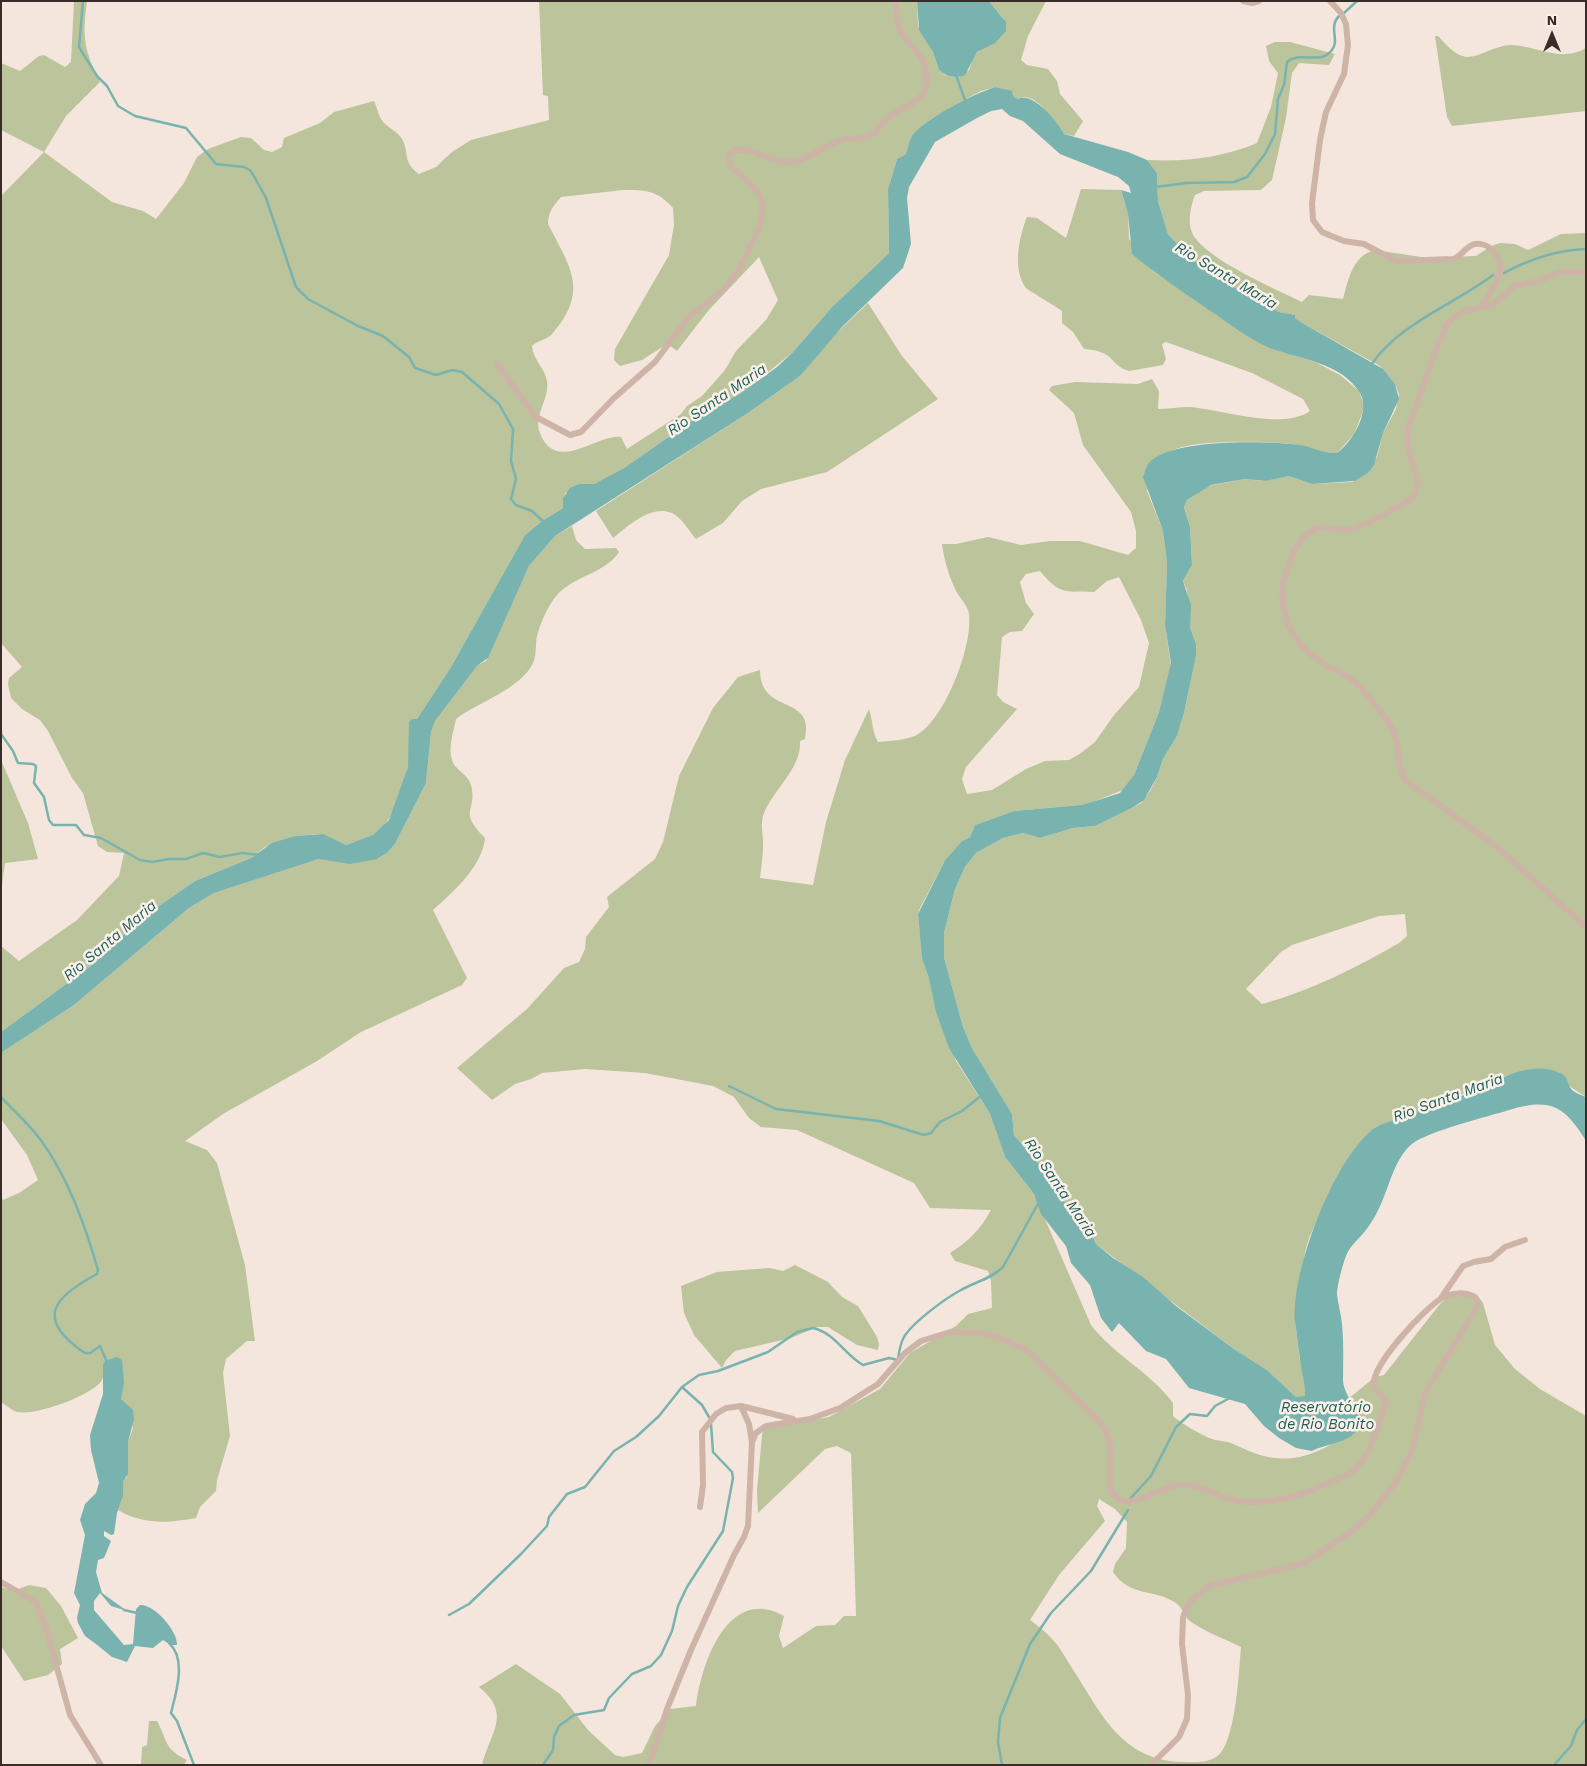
<!DOCTYPE html>
<meta charset="utf-8">
<style>
body{margin:0}
#map{position:relative;width:1587px;height:1766px;overflow:hidden;background:#f4e6dc;font-family:"Work Sans",sans-serif}
canvas{display:block}
.frame{position:absolute;inset:0;border:2px solid #392c28;pointer-events:none}
.north{position:absolute;left:1527px;top:10px;width:50px;height:50px;-webkit-text-stroke:4px #fbf1e9;paint-order:stroke;rotate:0deg;font-size:14px;font-weight:700;line-height:20px;text-align:center;color:#392c28}
.north::after{content:'';display:block;margin:auto;width:18px;height:22px;background:#392c28;clip-path:polygon(50% 0,100% 100%,50% 72%,0 100%)}
</style>
<div id="map">
<canvas width="1587" height="1766"></canvas>
<div class="frame"></div>
<div class="north">N</div>
</div>
<script>
const context = document.querySelector('canvas').getContext('2d');
context.lineJoin = 'round';
function paint(path, color) {
  context.fillStyle = color;
  context.fill(path, 'evenodd');
}
function stroke(path, color, width, dash) {
  context.strokeStyle = color;
  context.lineWidth = width;
  context.lineCap = dash ? 'butt' : 'round';
  context.setLineDash(dash || []);
  context.stroke(path);
}
function label(font, color, halo, rows, align = 'center') {
  context.font = font + ' "Work Sans",sans-serif';
  context.lineWidth = 5;
  context.setLineDash([]);
  context.textBaseline = 'middle';
  context.strokeStyle = halo;
  context.fillStyle = color;
  for (const [text, x, y, turn = 0] of rows) {
    context.save();
    context.translate(x, y);
    context.rotate((+turn || 0) * Math.PI / 180);
    context.textAlign = isNaN(turn) ? turn : align;
    if (halo) context.strokeText(text, 0, 0);
    context.fillText(text, 0, 0);
    context.restore();
  }
}
paint(new Path2D(`
 M 74,1 L 87,1 C 82,37 84,50 100,82 L 66,116 L 44,152 L 112,202 L 143,211 L 156,219 L 184,183 L 197,157 L 208,149 L 241,137 L 251,138 L 264,150 L 272,152 L 282,147 L 284,138 L 320,123 L 334,112 L 374,101 C 377,107 379,118 384,123 C 390,129 397,131 402,139 C 410,154 402,162 419,174 L 436,167 L 452,152 L 471,140 L 549,120 L 548,96 L 543,95 L 539,1 L 917,1 L 918,26 L 933,52 L 939,70 L 945,75 L 957,78 L 969,70 L 974,55 L 983,48 L 1004,19 L 989,1 L 1046,1 L 1028,36 L 1021,60 L 1027,65 L 1048,69 L 1057,81 L 1060,94 L 1083,121 L 1074,136 L 1064,134 C 1054,123 1036,89 1018,99 L 1014,97 L 1013,93 L 995,87 L 981,91 L 955,105 L 931,119 L 916,132 L 911,139 L 906,154 L 897,159 L 888,189 L 889,253 L 832,307 L 793,352 L 741,394 L 700,415 L 624,468 L 594,484 L 565,493 L 563,508 L 542,521 L 525,535 L 451,667 L 417,719 L 413,720 C 407,730 411,742 410,754 C 408,776 395,818 378,832 C 371,838 355,841 346,845 L 320,834 L 295,836 L 265,847 L 251,858 L 195,881 L 137,921 L 96,962 L 1,1032 L 1,946 L 19,961 L 77,920 L 119,876 L 124,853 L 107,852 L 98,846 L 83,793 L 72,778 L 48,731 L 40,720 L 22,709 L 11,698 L 8,684 L 9,678 L 22,667 L 1,643 L 1,196 L 44,152 L 1,130 L 1,63 L 20,71 L 39,56 L 44,55 L 65,67 L 71,62 ZM 623,190 C 646,190 657,190 673,208 L 674,225 L 669,255 L 615,349 L 614,360 L 620,366 L 642,360 L 664,346 L 669,345 L 677,351 L 708,311 L 759,257 L 778,300 L 766,320 L 736,351 L 725,370 L 702,396 L 687,406 L 681,414 L 627,449 L 621,437 C 598,433 556,475 540,433 C 533,415 550,399 547,381 C 545,368 533,360 532,346 C 538,340 547,340 552,334 C 590,291 570,267 548,224 C 548,212 554,205 561,197 Z
 M 1435,36 L 1438,36 C 1446,44 1454,55 1466,57 C 1478,58 1496,45 1511,45 C 1538,46 1560,63 1586,48 L 1586,111 L 1452,126 L 1447,117 Z
 M 1275,42 L 1290,42 L 1335,54 L 1329,65 L 1299,63 L 1292,73 L 1286,118 L 1272,180 L 1261,190 L 1204,191 L 1195,195 C 1190,208 1186,227 1196,239 C 1215,263 1273,288 1302,302 L 1309,295 L 1343,299 C 1348,280 1353,255 1375,250 L 1428,258 L 1476,256 L 1491,246 L 1500,243 L 1515,244 L 1528,250 L 1561,234 L 1586,233 L 1586,1097 L 1545,1070 L 1526,1071 L 1505,1076 L 1470,1092 L 1437,1102 L 1406,1117 L 1376,1127 L 1356,1147 L 1332,1187 L 1309,1238 L 1305,1252 L 1295,1321 L 1300,1361 L 1306,1384 L 1305,1397 L 1296,1397 L 1267,1370 L 1234,1349 L 1096,1244 L 1089,1229 L 1069,1208 L 1043,1169 L 1014,1135 L 1012,1114 L 972,1048 L 963,1027 L 944,957 L 944,933 L 955,889 L 965,867 L 976,853 L 1003,838 L 1023,833 L 1040,838 L 1073,828 L 1095,826 L 1132,808 L 1141,803 L 1150,791 L 1157,777 L 1163,759 L 1177,736 L 1184,713 L 1196,656 L 1196,644 L 1190,627 L 1187,590 L 1183,581 L 1192,565 L 1190,527 L 1184,506 L 1187,500 L 1208,486 L 1245,479 L 1262,481 L 1289,476 L 1312,484 L 1353,482 L 1368,473 L 1377,457 L 1383,433 L 1396,409 L 1399,394 L 1395,384 L 1380,366 L 1304,324 L 1295,318 L 1295,315 L 1279,312 L 1228,284 L 1211,269 L 1193,261 L 1168,234 L 1158,201 L 1157,173 L 1147,160 C 1186,162 1221,158 1257,143 L 1271,107 L 1278,73 L 1269,61 L 1266,46 ZM 1405,914 L 1407,936 L 1399,943 C 1356,968 1310,991 1262,1004 L 1246,989 L 1281,952 L 1292,945 L 1379,916 Z
 M 1081,189 L 1121,190 L 1128,214 L 1129,239 L 1153,271 L 1249,337 L 1270,347 L 1315,362 L 1340,375 L 1359,391 L 1364,405 L 1362,414 L 1354,434 L 1337,453 C 1321,454 1307,446 1291,444 C 1265,441 1208,440 1182,447 C 1174,449 1165,454 1157,458 L 1147,491 L 1163,531 L 1167,563 L 1165,625 L 1171,666 L 1159,712 L 1134,775 L 1123,790 L 1095,801 L 1081,805 L 1014,811 L 975,825 L 970,837 L 962,841 L 945,860 L 920,908 L 918,914 L 922,955 L 956,1061 L 990,1114 L 1005,1157 L 1034,1194 L 1091,1325 C 1114,1355 1150,1372 1173,1403 L 1173,1416 C 1179,1422 1203,1436 1212,1439 C 1218,1441 1225,1441 1231,1443 C 1241,1447 1250,1452 1260,1455 C 1300,1467 1331,1447 1361,1423 L 1361,1418 L 1348,1399 L 1375,1377 L 1384,1375 L 1440,1304 L 1452,1294 L 1467,1292 L 1477,1295 L 1483,1303 L 1495,1345 L 1515,1369 L 1540,1389 L 1586,1416 L 1586,1765 L 482,1765 C 491,1731 512,1714 479,1687 L 516,1664 L 560,1694 L 588,1730 L 615,1755 L 623,1757 L 642,1753 L 655,1726 L 670,1709 L 696,1706 C 701,1664 728,1584 784,1616 L 779,1636 L 783,1648 L 816,1626 L 835,1625 L 844,1616 L 856,1616 L 851,1453 L 837,1446 L 825,1449 L 758,1513 L 757,1491 L 762,1435 L 764,1429 L 829,1417 L 880,1389 L 910,1353 L 956,1326 L 968,1314 L 992,1308 L 991,1281 L 988,1271 L 955,1261 L 950,1253 C 968,1242 981,1229 991,1210 L 930,1208 L 914,1183 L 797,1130 L 761,1127 L 749,1118 L 734,1097 L 713,1086 L 645,1073 L 585,1069 L 542,1073 L 531,1079 L 515,1084 L 492,1100 L 457,1068 L 527,1009 L 564,968 L 579,962 L 585,949 L 586,937 L 609,907 L 607,897 L 655,859 L 663,842 L 679,776 L 713,708 L 738,677 L 760,670 C 760,716 815,693 805,739 L 800,741 C 802,769 771,791 763,816 C 760,827 764,836 763,847 C 763,857 761,867 760,878 L 813,885 L 826,822 L 845,760 L 869,709 C 873,721 872,732 878,742 C 889,741 905,740 915,736 C 945,721 973,645 969,614 C 968,606 960,598 956,591 C 949,577 944,559 942,544 L 956,544 L 988,537 L 1021,545 L 1050,541 L 1080,541 L 1128,555 L 1136,548 L 1136,531 L 1131,512 L 1083,445 L 1074,413 L 1049,390 L 1052,386 L 1075,382 L 1138,384 L 1152,379 L 1159,391 L 1158,409 C 1168,409 1179,407 1189,407 C 1221,409 1281,431 1310,411 L 1303,399 L 1252,373 L 1166,342 L 1162,344 L 1166,359 L 1163,365 L 1129,371 C 1109,365 1116,351 1084,349 L 1073,332 L 1062,323 L 1062,311 C 1057,307 1028,290 1026,288 C 1012,269 1019,237 1027,217 L 1037,218 L 1066,238 ZM 1040,571 C 1060,595 1064,591 1094,592 L 1107,581 L 1119,577 L 1141,620 L 1149,643 L 1139,687 L 1114,715 L 1095,742 L 1081,753 L 1069,760 L 1045,761 L 1026,769 L 992,790 L 967,794 L 962,779 L 966,767 L 1017,709 L 1003,702 L 997,695 L 1002,637 L 1010,632 L 1022,631 L 1034,614 L 1026,603 L 1020,582 L 1026,574 ZM 1099,1499 L 1115,1509 L 1127,1522 L 1126,1548 L 1115,1564 L 1113,1572 C 1131,1598 1154,1588 1176,1603 C 1183,1608 1184,1617 1190,1621 C 1205,1632 1225,1639 1241,1647 C 1239,1669 1236,1746 1216,1757 C 1209,1762 1194,1763 1186,1762 C 1119,1762 1101,1711 1068,1662 C 1064,1655 1059,1646 1053,1640 C 1046,1632 1038,1626 1030,1620 L 1059,1575 L 1105,1521 L 1097,1506 Z
 M 868,303 L 902,356 L 938,399 L 827,472 L 761,489 L 742,501 L 723,523 L 696,539 C 689,531 682,518 672,513 C 651,504 628,526 613,538 L 596,511 L 748,413 L 800,376 L 822,347 Z
 M 572,526 L 576,540 L 585,549 L 616,548 L 619,552 C 607,572 574,576 557,595 C 548,605 540,624 537,636 C 535,645 537,654 533,663 C 521,689 478,702 456,719 C 453,734 445,756 457,768 C 462,773 469,778 471,785 C 478,812 457,809 485,838 C 482,867 454,891 433,910 L 467,978 L 462,985 L 361,1032 L 317,1061 L 223,1114 L 185,1141 L 207,1150 L 217,1163 L 245,1265 L 255,1341 L 247,1341 L 226,1359 L 223,1373 L 230,1436 L 217,1480 L 216,1491 L 200,1507 L 196,1518 C 169,1523 143,1525 118,1510 L 123,1496 L 123,1482 L 127,1477 L 128,1442 L 133,1428 L 120,1396 L 123,1376 L 103,1365 C 103,1370 104,1376 102,1380 C 94,1395 35,1416 18,1412 C 12,1411 6,1405 1,1402 L 1,1196 L 3,1200 L 19,1193 L 38,1180 L 27,1155 L 1,1119 L 1,1053 L 74,1005 L 189,908 L 214,893 L 319,859 L 377,859 L 387,853 L 395,844 L 426,783 L 431,732 L 435,721 L 478,665 L 486,661 L 529,566 L 555,536 Z
 M 1,760 L 28,823 L 38,859 L 5,863 L 1,892 Z
 M 795,1265 L 828,1282 L 842,1297 L 858,1306 L 877,1337 L 879,1344 L 878,1350 L 857,1345 L 828,1327 L 817,1327 L 791,1338 L 735,1351 L 726,1360 L 722,1368 L 694,1335 L 684,1313 L 681,1286 L 717,1272 L 769,1268 L 783,1271 Z
 M 29,1585 L 46,1588 L 61,1606 L 78,1638 L 60,1649 L 62,1664 L 48,1675 L 24,1681 L 1,1646 L 1,1587 L 13,1591 Z
 M 149,1721 L 157,1721 C 168,1741 163,1748 187,1760 L 184,1765 L 141,1765 L 142,1747 L 147,1745 Z`), '#bbc49b');
paint(new Path2D(`
 M 917,1 L 989,1 L 1006,22 L 1006,31 L 995,43 L 977,52 L 965,75 C 955,79 947,77 939,70 L 933,52 L 919,30 Z
 M 995,87 L 1012,91 L 1014,97 L 1018,99 C 1033,91 1058,122 1064,134 L 1128,152 L 1147,160 L 1157,173 L 1158,201 L 1168,234 L 1193,261 L 1211,269 L 1228,284 L 1279,312 L 1295,315 L 1295,318 L 1304,324 L 1383,369 L 1395,384 L 1399,399 L 1383,433 L 1374,465 L 1368,473 L 1355,481 L 1312,484 L 1289,476 L 1265,481 L 1245,479 L 1211,485 L 1187,500 L 1184,507 L 1190,527 L 1192,565 L 1183,581 L 1191,605 L 1190,627 L 1196,644 L 1196,656 L 1184,713 L 1177,736 L 1163,759 L 1157,777 L 1144,800 L 1132,808 L 1095,826 L 1073,828 L 1040,838 L 1023,833 L 1003,838 L 976,853 L 965,867 L 955,889 L 944,933 L 944,957 L 963,1027 L 972,1048 L 1012,1114 L 1014,1135 L 1043,1169 L 1069,1208 L 1089,1229 L 1096,1244 L 1113,1258 L 1143,1277 L 1176,1306 L 1234,1349 L 1267,1370 L 1296,1397 L 1305,1396 C 1306,1383 1301,1372 1300,1359 C 1298,1347 1297,1334 1295,1322 C 1291,1271 1333,1161 1373,1129 C 1383,1122 1394,1121 1405,1117 C 1416,1113 1425,1106 1436,1102 C 1443,1099 1451,1099 1458,1097 C 1489,1087 1528,1056 1562,1074 C 1568,1078 1567,1082 1570,1087 C 1572,1092 1581,1095 1586,1097 L 1586,1141 C 1564,1105 1550,1098 1509,1110 C 1487,1117 1428,1131 1412,1144 C 1395,1158 1390,1184 1381,1204 C 1377,1213 1372,1222 1366,1230 C 1361,1237 1353,1243 1349,1250 C 1344,1257 1337,1286 1337,1294 C 1338,1304 1341,1314 1342,1324 C 1344,1343 1343,1362 1343,1381 C 1344,1396 1362,1415 1361,1421 C 1358,1443 1326,1443 1312,1451 L 1296,1448 L 1279,1438 L 1264,1426 L 1245,1404 L 1189,1388 L 1166,1359 L 1146,1351 L 1119,1323 L 1112,1332 L 1101,1318 L 1090,1285 L 1071,1263 L 1066,1246 L 1041,1214 L 1034,1194 L 1005,1157 L 990,1114 L 949,1048 L 936,1012 L 929,978 L 922,958 L 918,914 L 945,860 L 962,841 L 970,837 L 975,825 L 1014,811 L 1081,805 L 1095,801 L 1120,793 L 1134,775 L 1159,712 L 1171,663 L 1165,625 L 1167,563 L 1163,531 L 1143,477 C 1145,472 1146,467 1149,463 C 1171,438 1268,441 1300,445 C 1313,447 1323,454 1337,453 C 1352,442 1371,412 1360,393 C 1342,363 1300,359 1270,348 C 1248,339 1229,323 1209,310 C 1183,292 1156,274 1132,254 L 1128,214 L 1121,190 L 1131,193 L 1129,186 L 1118,177 L 1060,154 L 1023,121 L 1010,116 L 1002,109 L 991,111 L 977,118 L 935,142 L 909,187 L 907,198 L 911,244 L 903,268 L 842,327 L 800,376 L 748,413 L 555,536 L 529,566 L 488,658 L 478,665 L 435,721 L 431,732 L 426,783 L 395,844 L 387,853 L 377,859 L 350,864 L 319,859 L 214,893 L 189,908 L 74,1005 L 1,1053 L 1,1032 L 96,962 L 137,921 L 195,881 L 251,858 L 272,843 L 295,836 L 323,834 L 346,845 L 373,835 L 389,820 L 408,767 L 409,722 L 412,719 L 417,719 L 451,667 L 525,535 L 542,521 L 563,508 L 563,498 L 570,488 L 579,484 L 594,484 L 624,468 L 700,415 L 740,394 L 777,367 L 793,352 L 832,307 L 889,253 L 888,189 L 897,159 L 906,154 C 908,148 909,141 912,136 C 925,118 974,94 995,87 Z
 M 117,1357 L 122,1360 L 124,1383 L 121,1399 L 133,1410 L 134,1419 L 128,1442 L 128,1474 L 123,1482 L 123,1496 L 117,1513 L 114,1534 L 111,1535 L 104,1531 L 104,1536 L 111,1541 L 104,1558 L 98,1560 L 96,1572 L 102,1593 L 127,1611 L 111,1606 L 100,1593 L 94,1601 L 94,1610 L 124,1645 L 133,1644 L 136,1609 L 140,1605 C 154,1604 178,1631 177,1645 L 171,1645 L 163,1640 L 153,1648 L 135,1646 L 127,1662 L 112,1657 L 96,1644 L 85,1636 L 78,1623 L 77,1618 L 80,1605 L 74,1593 L 85,1535 L 80,1520 L 85,1504 L 96,1493 L 99,1483 L 91,1450 L 90,1435 L 103,1394 L 103,1365 L 105,1361 Z`), '#79b3af');
stroke(new Path2D(`
 M 83,1 L 79,47 L 97,76 L 107,86 L 118,106 L 135,116 L 186,128 L 216,164 L 244,167 L 250,170 L 255,178 L 266,198 L 296,287 L 308,299 L 358,326 L 383,336 L 409,357 L 415,368 L 436,375 L 452,370 L 462,372 L 499,404 L 513,429 L 511,461 L 516,479 L 511,499 L 516,505 L 532,511 L 543,521
 M 1344,13 L 1357,1
 M 956,75 L 966,103
 M 1156,187 L 1186,183 L 1234,182 L 1247,177 L 1265,154 L 1275,134 L 1278,99 L 1284,85 L 1287,62 C 1300,50 1320,66 1332,50 C 1340,40 1328,27 1339,16
 M 1504,273 C 1530,259 1556,250 1586,249
 M 1371,365 C 1401,322 1452,306 1493,275
 M 1,734 L 13,751 L 18,763 L 33,764 L 36,766 L 34,783 L 44,797 L 49,820 L 53,825 L 76,825 L 84,835 L 101,838 L 140,860 L 152,862 L 169,859 L 186,859 L 203,853 L 220,857 L 242,853 L 260,855
 M 729,1086 L 776,1109 L 879,1121 L 924,1135 L 931,1133 L 940,1122 L 962,1111 L 982,1095
 M 1,1097 C 14,1111 29,1124 40,1139 C 68,1177 85,1225 98,1270 L 97,1274 C 52,1298 35,1319 85,1353 L 90,1353 L 100,1346 L 107,1362
 M 682,1387 L 702,1405 L 709,1417
 M 1130,1499 L 1151,1476 L 1176,1427 L 1190,1414 L 1207,1416 L 1215,1406 L 1228,1399
 M 124,1610 L 137,1613
 M 449,1615 L 469,1604 L 521,1554 L 547,1526 L 549,1517 L 567,1494 L 585,1487 L 614,1451 L 636,1437 L 659,1416 L 682,1387 L 699,1375 L 718,1371 L 768,1352 L 797,1332 L 813,1328 C 835,1333 844,1354 863,1365 L 889,1358 L 898,1360 C 899,1351 900,1344 904,1337 C 913,1322 946,1298 961,1290 C 975,1282 991,1279 1003,1267 L 1039,1202
 M 169,1643 C 187,1659 176,1693 171,1713 L 177,1721 L 194,1765
 M 543,1765 L 553,1750 L 554,1737 L 559,1726 L 574,1715 L 604,1710 L 609,1698 L 632,1674 L 651,1666 L 661,1655 L 672,1631 L 678,1606 L 687,1587 L 723,1531 L 733,1478 L 732,1472 L 713,1452 L 711,1424
 M 1002,1765 L 998,1742 L 1000,1718 L 1030,1644 L 1051,1613 L 1091,1571 L 1128,1510
 M 1554,1765 L 1571,1746 L 1577,1730 L 1586,1719`), '#79b3af', 2.5);
stroke(new Path2D(`
 M 1243,1 L 1252,3 L 1259,1
 M 1330,1 L 1341,13 L 1346,24 L 1348,45 L 1344,74 L 1326,112 L 1320,140 L 1312,203 L 1313,220 L 1322,232 L 1329,235 L 1344,241 L 1364,244 L 1396,261 L 1453,259 C 1463,256 1465,246 1475,244 C 1482,243 1489,246 1493,251 C 1511,268 1491,291 1481,307
 M 1586,272 L 1560,272 L 1539,281 L 1514,286 L 1493,305 L 1464,311 L 1454,317 L 1447,324 L 1437,347 L 1407,431 L 1408,449 L 1418,482 L 1415,495 C 1409,502 1358,530 1348,530 C 1335,531 1324,524 1311,531 C 1298,538 1292,555 1287,569 C 1275,606 1288,640 1320,661 C 1330,669 1342,672 1353,680 C 1366,691 1377,707 1387,721 C 1403,740 1394,763 1406,781 L 1496,846 L 1586,927
 M 497,364 L 536,417 L 570,435 L 581,432 L 614,398 L 655,362 L 688,318 L 726,287 L 740,268 L 760,226 L 763,204 L 758,193 L 750,183 L 731,167 L 729,155 L 732,151 C 751,145 768,162 787,162 C 806,162 819,149 836,142 C 847,136 858,140 869,136 C 878,133 879,126 885,120 C 898,106 927,105 927,80 C 925,47 907,50 899,28 C 896,19 897,10 895,1
 M 1441,1298 L 1463,1266 L 1474,1262 L 1491,1259 L 1505,1247 L 1525,1240
 M 741,1406 L 793,1419
 M 700,1507 L 703,1485 L 702,1432 L 716,1414 L 726,1408 L 741,1406 L 749,1424 L 752,1442
 M 1,1582 L 36,1602 L 46,1628 L 70,1715 L 101,1765
 M 649,1765 L 667,1709 L 691,1650 L 734,1555 L 744,1537 L 748,1526 L 752,1442 L 756,1433 L 766,1426 L 810,1419 L 840,1408 L 878,1384 L 905,1353 L 921,1341 L 950,1332 L 981,1333 L 1000,1338 L 1028,1351 L 1101,1423 C 1117,1444 1106,1467 1111,1491 C 1127,1518 1159,1484 1183,1485 C 1203,1485 1219,1498 1238,1501 C 1270,1505 1297,1497 1326,1484 C 1338,1478 1350,1476 1359,1465 C 1372,1451 1378,1424 1385,1406 L 1386,1401 C 1383,1396 1376,1392 1374,1386 C 1370,1366 1425,1308 1442,1298 C 1451,1292 1466,1292 1475,1297 L 1478,1303 L 1473,1314 L 1425,1393 L 1412,1451 L 1396,1482 L 1368,1517 L 1349,1533 L 1305,1563 L 1209,1586 L 1193,1599 L 1187,1607 L 1183,1617 L 1182,1644 L 1188,1695 L 1187,1719 L 1179,1737 L 1151,1765`), '#cdb4a7', 6);
label('italic 15px', '#1b5e5a', '#fbf1e9', [
 ["Rio Santa Maria",1226,276,31],
 ["Rio Santa Maria",717,400,-34],
 ["Rio Santa Maria",110,941,-40],
 ["Rio Santa Maria",1448,1098,-20],
 ["Rio Santa Maria",1060,1188,56],
 ["Reservatório",1326,1408],
 ["de Rio Bonito",1326,1425]
]);
</script>
